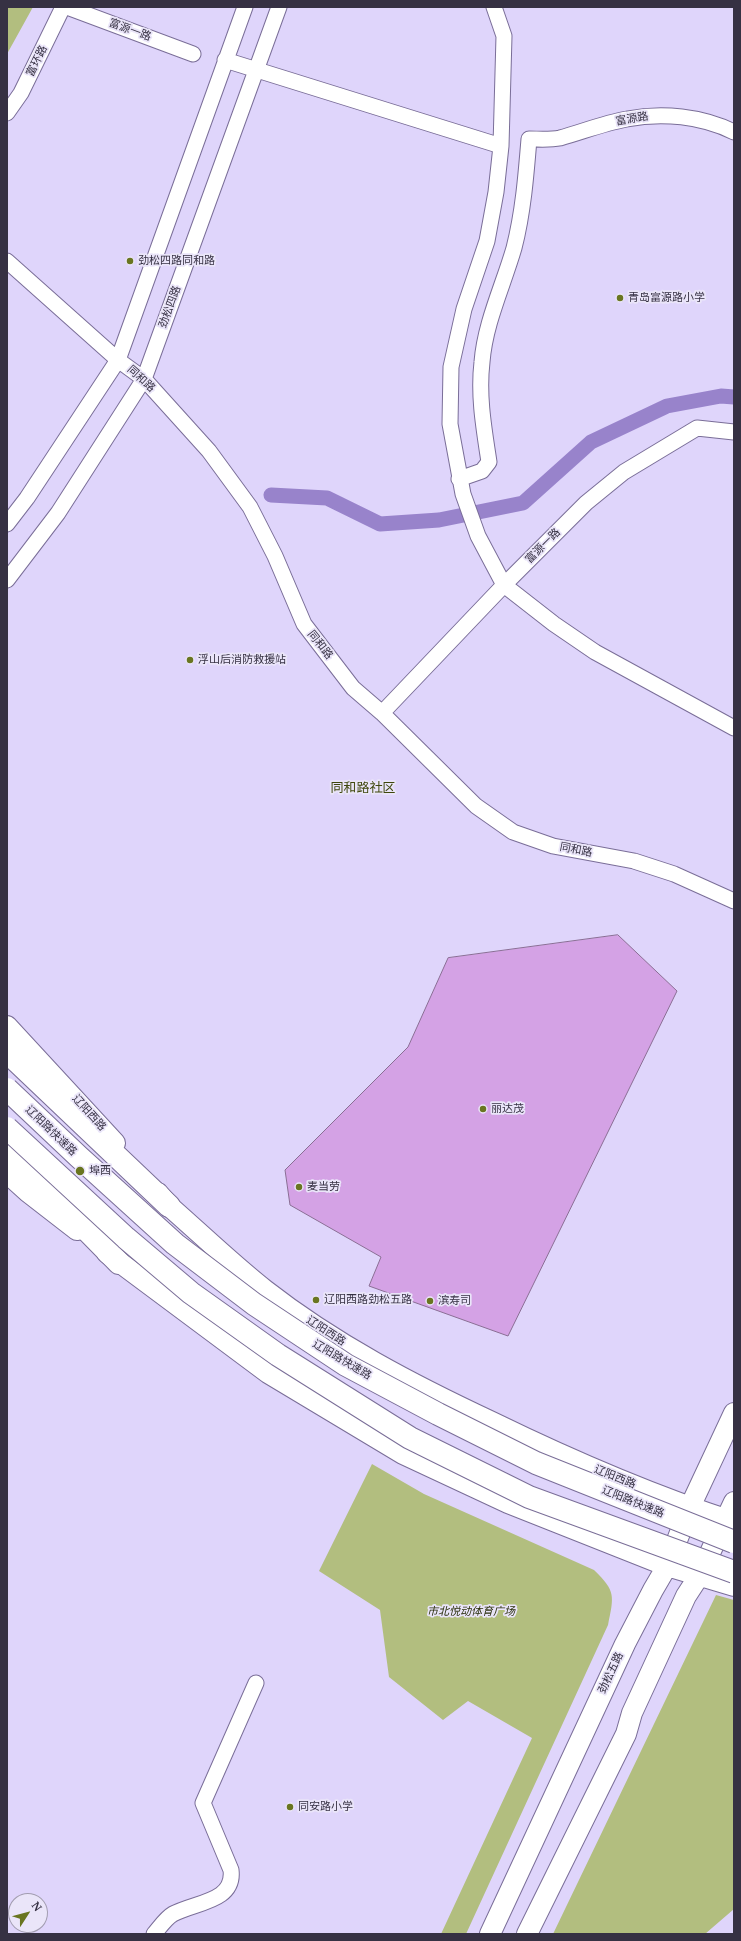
<!DOCTYPE html>
<meta charset="utf-8">
<style>
body{margin:0}
#map{position:relative;width:741px;height:1941px;overflow:hidden;background:#dfd5fb;font-family:"Noto Serif",serif}
canvas{display:block}
.frame{position:absolute;inset:0;border:8px solid #363143;pointer-events:none}
.north{position:absolute;left:8px;top:1893px;width:40px;height:40px;box-sizing:border-box;background:#eae5f9;border:1px solid #a29db0;border-radius:50%;rotate:54deg;font-size:11px;font-weight:700;line-height:16px;text-align:center;color:#363143}
.north::after{content:'';display:block;margin:auto;width:14px;height:18px;background:#697520;clip-path:polygon(50% 0,100% 100%,50% 72%,0 100%)}
</style>
<div id="map">
<canvas width="741" height="1941"></canvas>
<div class="frame"></div>
<div class="north">N</div>
</div>
<script>
const context = document.querySelector('canvas').getContext('2d');
context.lineJoin = 'round';
function paint(path, color) {
  context.fillStyle = color;
  context.fill(path, 'evenodd');
}
function stroke(path, color, width, dash) {
  context.strokeStyle = color;
  context.lineWidth = width;
  context.lineCap = dash ? 'butt' : 'round';
  context.setLineDash(dash || []);
  context.stroke(path);
}
function label(font, color, halo, rows, align = 'center') {
  context.font = font + ' "Noto Serif","Noto Sans SC",serif';
  context.lineWidth = 3.5;
  context.setLineDash([]);
  context.textBaseline = 'middle';
  context.strokeStyle = halo;
  context.fillStyle = color;
  for (const [text, x, y, turn = 0] of rows) {
    context.save();
    context.translate(x, y);
    context.rotate((+turn || 0) * Math.PI / 180);
    context.textAlign = isNaN(turn) ? turn : align;
    if (halo) context.strokeText(text, 0, 0);
    context.fillText(text, 0, 0);
    context.restore();
  }
}
paint(new Path2D(`
 M 7,7 L 33,7 L 7,54 Z
 M 372,1464 L 424,1494 L 594,1570 C 616,1591 614,1596 608,1625 L 466,1934 L 441,1934 L 532,1738 L 468,1701 L 443,1720 L 389,1677 L 380,1610 L 319,1571 Z
 M 716,1595 L 734,1600 L 734,1909 L 705,1934 L 553,1934 Z`), '#b2be7f');
stroke(new Path2D(`
 M 271,495 L 327,498 L 380,524 L 439,520 L 523,503 L 591,442 L 667,406 L 721,396 L 734,397`), '#9883cb', 15);
const building = new Path2D(`
 M 618,935 L 677,991 L 508,1336 L 369,1286 L 381,1257 L 290,1205 L 285,1170 L 408,1047 L 448,958 Z`);
paint(building, '#d4a2e5');
stroke(building, '#8a6e94', 1);
const minor = new Path2D(`
 M 67,7 L 193,54
 M 494,7 L 504,36 L 501,146 L 496,192 L 487,241 L 464,309 L 451,367 L 450,424 L 463,494 L 478,536 L 504,585 L 554,624 L 595,652 L 734,728
 M 225,60 L 501,146
 M 7,113 L 21,93 L 63,7
 M 7,261 L 118,360 L 144,379 L 209,451 L 250,507 L 275,556 L 304,624 L 353,688 L 382,713 L 476,806 L 513,832 L 553,846 L 634,861 L 674,874 L 734,901
 M 459,479 L 482,471 L 489,462 C 484,429 478,396 482,362 C 485,323 503,286 514,248 C 523,213 526,176 529,139 C 539,139 550,140 560,138 C 582,132 604,123 627,119 C 662,112 702,116 734,132
 M 7,524 L 27,498 L 118,360 L 245,7
 M 7,580 L 58,513 L 144,379 L 279,7
 M 382,713 L 504,585 L 586,503 L 624,472 L 697,428 L 734,432
 M 154,1934 C 160,1927 166,1918 173,1914 C 195,1902 235,1902 231,1870 L 203,1803 L 256,1683`);
const major = new Path2D(`
 M 7,1026 L 115,1143
 M 7,1173 L 28,1192 L 77,1230
 M 158,1193 L 169,1206 C 201,1234 232,1264 265,1290 C 334,1344 413,1385 492,1422 C 570,1460 651,1495 734,1522
 M 107,1253 L 268,1373 L 403,1454 L 508,1503 L 667,1566 L 734,1586
 M 490,1934 L 625,1644 L 653,1590 L 667,1566 L 690,1507 L 734,1413
 M 527,1934 L 626,1734 L 632,1713 L 686,1596 L 699,1576 L 734,1502`);
const highway = new Path2D(`
 M 7,1052 L 169,1206
 M 7,1149 L 119,1263`);
stroke(minor, '#7a6e98', 17);
stroke(major, '#7a6e98', 22);
stroke(highway, '#7a6e98', 24);
stroke(minor, '#fff', 15);
stroke(major, '#fff', 20);
stroke(highway, '#fff', 22);
const highwayBridge = new Path2D(`
 M 7,1089 L 79,1157 L 175,1244 L 254,1304 L 346,1365 L 438,1414 L 536,1463 L 734,1542
 M 7,1128 L 126,1238 L 191,1293 L 278,1355 L 410,1438 L 529,1497 L 734,1572`);
stroke(highwayBridge, '#7a6e98', 24, []);
stroke(highwayBridge, '#fff', 22);
for (const [x, y, r, color] of [
 [130,261,4,"#697520"],
 [620,298,4,"#697520"],
 [190,660,4,"#697520"],
 [483,1109,4,"#697520"],
 [80,1171,5,"#697520"],
 [299,1187,4,"#697520"],
 [316,1300,4,"#697520"],
 [430,1301,4,"#697520"],
 [290,1807,4,"#697520"]
]) {
  const dot = new Path2D();
  dot.arc(x, y, r, 0, 2 * Math.PI);
  context.fillStyle = color;
  context.fill(dot);
  stroke(dot, '#eae5f9', 1.5);
}
label('11px', '#363143', '#eae5f9', [
 ["富源一路",130,30,20],
 ["富环路",37,61,-64],
 ["富源路",632,119,-10],
 ["劲松四路",170,307,-70],
 ["同和路",141,379,42],
 ["富源一路",543,546,-45],
 ["同和路",320,645,52],
 ["同和路",576,850,11],
 ["辽阳西路",89,1113,48],
 ["辽阳路快速路",51,1131,44],
 ["辽阳西路",326,1331,33],
 ["辽阳路快速路",342,1360,31],
 ["辽阳西路",615,1477,22],
 ["辽阳路快速路",633,1502,22],
 ["劲松五路",611,1673,-65]
]);
label('11px', '#363143', '#eae5f9', [
 ["劲松四路同和路",138,261],
 ["青岛富源路小学",628,298],
 ["浮山后消防救援站",198,660],
 ["丽达茂",491,1109],
 ["埠西",89,1171],
 ["麦当劳",307,1187],
 ["辽阳西路劲松五路",324,1300],
 ["滨寿司",438,1301],
 ["同安路小学",298,1807]
], 'left');
label('italic 11px', '#2a2f0c', '#eae5f9', [
 ["市北悦动体育广场",471,1612]
]);
label('13px', '#3f470c', '#eae5f9', [
 ["同和路社区",363,788]
]);
</script>
